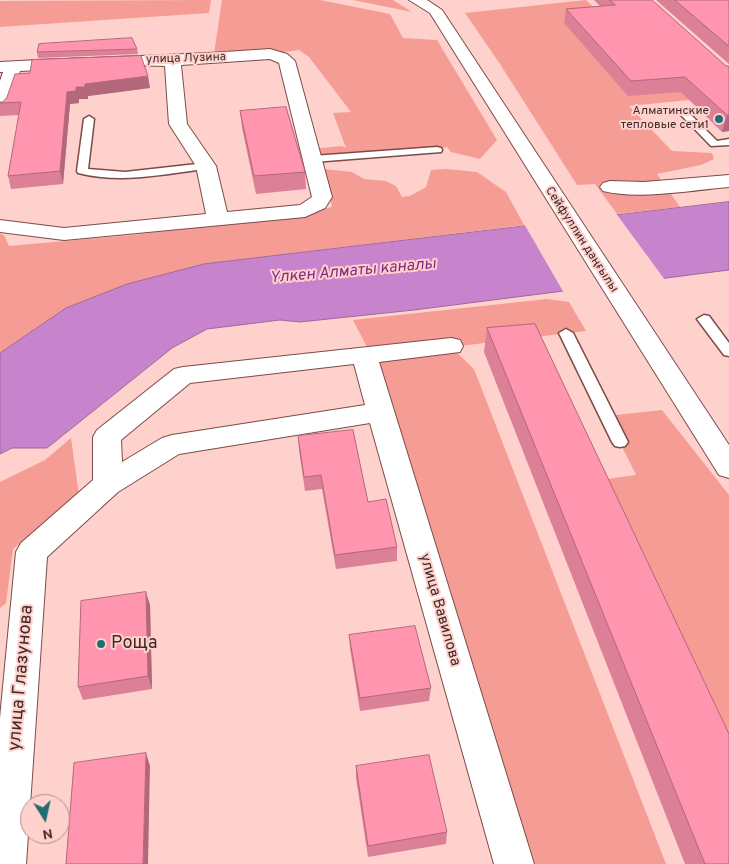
<!DOCTYPE html>
<meta charset="utf-8">
<style>
body{margin:0}
#map{position:relative;width:729px;height:864px;overflow:hidden;background:#ffd1cc;font-family:Overpass,sans-serif}
canvas{display:block}
.north{position:absolute;left:20px;top:794px;width:50px;height:50px;box-sizing:border-box;background:#ffd1cc;border:1px solid #b38e8a;border-radius:50%;rotate:170deg;font-size:14px;font-weight:700;line-height:20px;text-align:center;color:#402a28}
.north::after{content:'';display:block;margin:auto;width:18px;height:22px;background:#226d75;clip-path:polygon(50% 0,100% 100%,50% 72%,0 100%)}
</style>
<div id="map">
<canvas width="729" height="864"></canvas>
<div class="north">N</div>
</div>
<script>
const context = document.querySelector('canvas').getContext('2d');
context.lineJoin = 'round';
function paint(path, color) {
  context.fillStyle = color;
  context.fill(path, 'evenodd');
}
function stroke(path, color, width, dash) {
  context.strokeStyle = color;
  context.lineWidth = width;
  context.lineCap = dash ? 'butt' : 'round';
  context.setLineDash(dash || []);
  context.stroke(path);
}
function label(font, color, halo, rows, align = 'center') {
  context.font = font + ' Overpass,sans-serif';
  context.lineWidth = 4;
  context.setLineDash([]);
  context.textBaseline = 'middle';
  context.strokeStyle = halo;
  context.fillStyle = color;
  for (const [text, x, y, turn = 0] of rows) {
    context.save();
    context.translate(x, y);
    context.rotate((+turn || 0) * Math.PI / 180);
    context.textAlign = isNaN(turn) ? turn : align;
    if (halo) context.strokeText(text, 0, 0);
    context.fillText(text, 0, 0);
    context.restore();
  }
}
paint(new Path2D(`
 M 211,0 L 209,13 L 0,27 L 0,1 Z
 M 222,0 L 320,0 L 390,14 L 403,38 L 437,40 L 497,140 L 480,159 L 451,152 L 447,147 L 437,150 L 313,159 L 310,149 L 342,146 L 346,148 L 333,113 L 351,112 L 309,57 L 299,50 L 277,53 L 214,54 Z
 M 353,0 L 393,0 L 412,12 Z
 M 586,0 L 607,20 L 729,89 L 729,96 L 629,106 L 672,151 L 712,153 L 714,159 L 701,165 L 657,174 L 680,207 L 617,214 L 595,184 L 577,185 L 500,64 L 465,13 Z
 M 324,169 L 352,172 L 364,179 L 386,181 L 396,186 L 402,197 L 410,196 L 426,187 L 431,170 L 447,169 L 477,172 L 506,192 L 524,225 L 204,264 L 127,284 L 66,308 L 0,353 L 0,234 L 4,235 L 9,246 L 133,235 L 306,214 L 332,207 Z
 M 547,299 L 569,302 L 586,331 L 451,347 L 474,369 L 666,864 L 514,864 L 371,355 L 353,320 Z
 M 662,410 L 729,495 L 729,782 L 592,481 L 636,475 L 607,416 Z
 M 71,438 L 79,495 L 13,549 L 6,603 L 0,608 L 0,482 L 45,460 Z`), '#f59c95');
const water = new Path2D(`
 M 729,202 L 729,270 L 414,310 L 300,322 L 280,320 L 207,329 L 172,348 L 47,448 L 12,448 L 0,454 L 0,353 L 66,308 L 127,284 L 204,264 Z`);
paint(water, '#c883cd');
stroke(water, '#9f689c', 1);
paint(new Path2D(`
 M 615,212 L 665,280 L 564,293 L 523,222 Z`), '#ffd1cc');
const lane = new Path2D(`
 M 684,110 L 687,111 L 717,141 L 729,139 L 729,145 L 711,146 L 681,115 L 681,111 Z
 M 89,116 L 94,119 L 88,169 L 125,172 L 206,163 L 211,166 L 206,169 C 163,174 121,184 78,173 L 77,171 L 84,119 Z
 M 437,147 L 441,148 L 442,150 L 441,152 L 313,162 L 308,159 L 313,156 Z
 M 704,315 L 709,316 L 729,343 L 729,356 L 724,355 L 697,319 Z
 M 566,329 L 573,333 L 628,442 L 625,446 L 620,447 L 615,446 L 612,442 L 559,333 Z`);
const street = new Path2D(`
 M 270,49 L 287,54 L 295,61 L 332,197 L 325,208 L 305,217 L 64,240 L 0,232 L 0,220 L 64,228 L 206,214 L 196,166 L 169,124 L 165,66 L 131,65 L 20,71 L 9,108 L 6,112 L 0,113 L 0,81 L 3,72 L 0,72 L 0,62 C 90,57 180,56 270,49 ZM 270,59 L 279,63 L 312,197 L 300,205 L 227,212 L 216,166 L 187,124 L 181,65 Z
 M 729,175 L 729,187 C 692,190 638,200 603,191 L 600,187 L 603,183 L 610,181 L 644,182 Z
 M 451,338 L 460,340 L 463,346 L 460,352 L 379,362 L 534,864 L 494,864 L 370,423 L 179,454 L 118,492 L 47,557 L 26,864 L 0,864 L 0,718 L 16,552 L 21,543 L 93,480 L 93,437 L 97,430 L 174,369 L 183,367 ZM 354,364 L 365,405 L 172,435 L 162,438 L 122,462 L 121,440 L 190,383 Z`);
const secondary = new Path2D(`
 M 409,0 L 427,0 L 442,10 L 729,445 L 729,478 L 719,475 L 430,13 Z`);
stroke(lane, '#7c4c48', 3);
stroke(street, '#7c4c48', 2);
stroke(secondary, '#7c4c48', 2);
paint(lane, '#fff');
paint(street, '#fff');
paint(secondary, '#fff');
paint(new Path2D(`
 M 594,0 L 652,0 L 726,66 L 729,66 L 729,131 L 722,132 L 681,92 L 628,96 L 564,23 L 566,9 L 600,6 Z
 M 656,0 L 729,0 L 729,64 Z
 M 137,49 L 138,54 L 38,58 L 37,52 Z
 M 150,88 L 88,96 L 88,99 L 79,99 L 79,103 L 70,104 L 63,184 L 11,189 L 8,176 L 19,115 L 0,116 L 0,102 Z
 M 240,111 L 305,172 L 306,189 L 256,194 L 242,128 Z
 M 487,328 L 729,864 L 685,864 L 484,352 Z
 M 298,436 L 368,502 L 397,547 L 397,561 L 336,569 L 322,489 L 305,491 L 299,450 Z
 M 150,605 L 152,689 L 83,700 L 78,687 Z
 M 349,635 L 431,688 L 429,701 L 360,711 L 350,648 Z
 M 356,766 L 447,832 L 446,844 L 368,857 L 356,778 Z`), '#db8096');
paint(new Path2D(`
 M 148,76 L 150,88 L 88,96 L 88,99 L 79,99 L 79,103 L 70,104 L 63,184 L 60,171 L 67,92 L 76,87 L 85,84 Z
 M 727,115 L 729,115 L 729,131 L 722,132 Z
 M 146,592 L 150,605 L 152,689 L 148,676 Z
 M 146,753 L 150,766 L 148,864 L 143,864 Z`), '#b2687a');
const building = new Path2D(`
 M 610,0 L 652,0 L 726,66 L 729,66 L 729,115 L 727,115 L 685,77 L 631,81 L 566,9 L 615,5 Z
 M 675,0 L 729,0 L 729,46 Z
 M 132,38 L 137,49 L 37,52 L 39,44 Z
 M 141,56 L 148,76 L 85,84 L 85,87 L 76,87 L 76,91 L 67,92 L 60,171 L 8,176 L 21,102 L 0,103 L 0,102 L 3,102 L 7,97 L 15,74 L 30,73 L 32,60 Z
 M 286,107 L 305,172 L 254,176 L 240,111 Z
 M 535,324 L 729,734 L 729,864 L 705,864 L 487,328 Z
 M 353,430 L 368,502 L 386,499 L 397,547 L 335,555 L 321,475 L 304,477 L 298,436 Z
 M 146,592 L 148,676 L 78,687 L 81,601 Z
 M 415,626 L 431,688 L 360,698 L 349,635 Z
 M 146,753 L 143,864 L 66,864 L 74,763 Z
 M 429,755 L 447,832 L 368,846 L 356,766 Z`);
paint(building, '#ff95af');
stroke(building, '#b2687a', 1);
for (const [x, y, r, color] of [
 [719,119,5,"#226d75"],
 [101,644,5,"#226d75"]
]) {
  const dot = new Path2D();
  dot.arc(x, y, r, 0, 2 * Math.PI);
  context.fillStyle = color;
  context.fill(dot);
  stroke(dot, '#ffd1cc', 2);
}
label('12px', '#402a28', '#ffd1cc', [
 ["улица Лузина",186,59,-2],
 ["Сейфуллин даңғылы",581,240,57]
]);
label('12px', '#402a28', '#ffd1cc', [
 ["Алматинские",709,112],
 ["тепловые сети1",709,126]
], 'right');
label('15px', '#402a28', '#ffd1cc', [
 ["улица Вавилова",439,610,74]
]);
label('italic 16px', '#7e2a84', '#ffd1cc', [
 ["Үлкен Алматы каналы",353,272,-5]
]);
label('18px', '#402a28', '#ffd1cc', [
 ["Роща",111,644]
], 'left');
label('18px', '#402a28', '#ffd1cc', [
 ["улица Глазунова",22,678,-85]
]);
</script>
